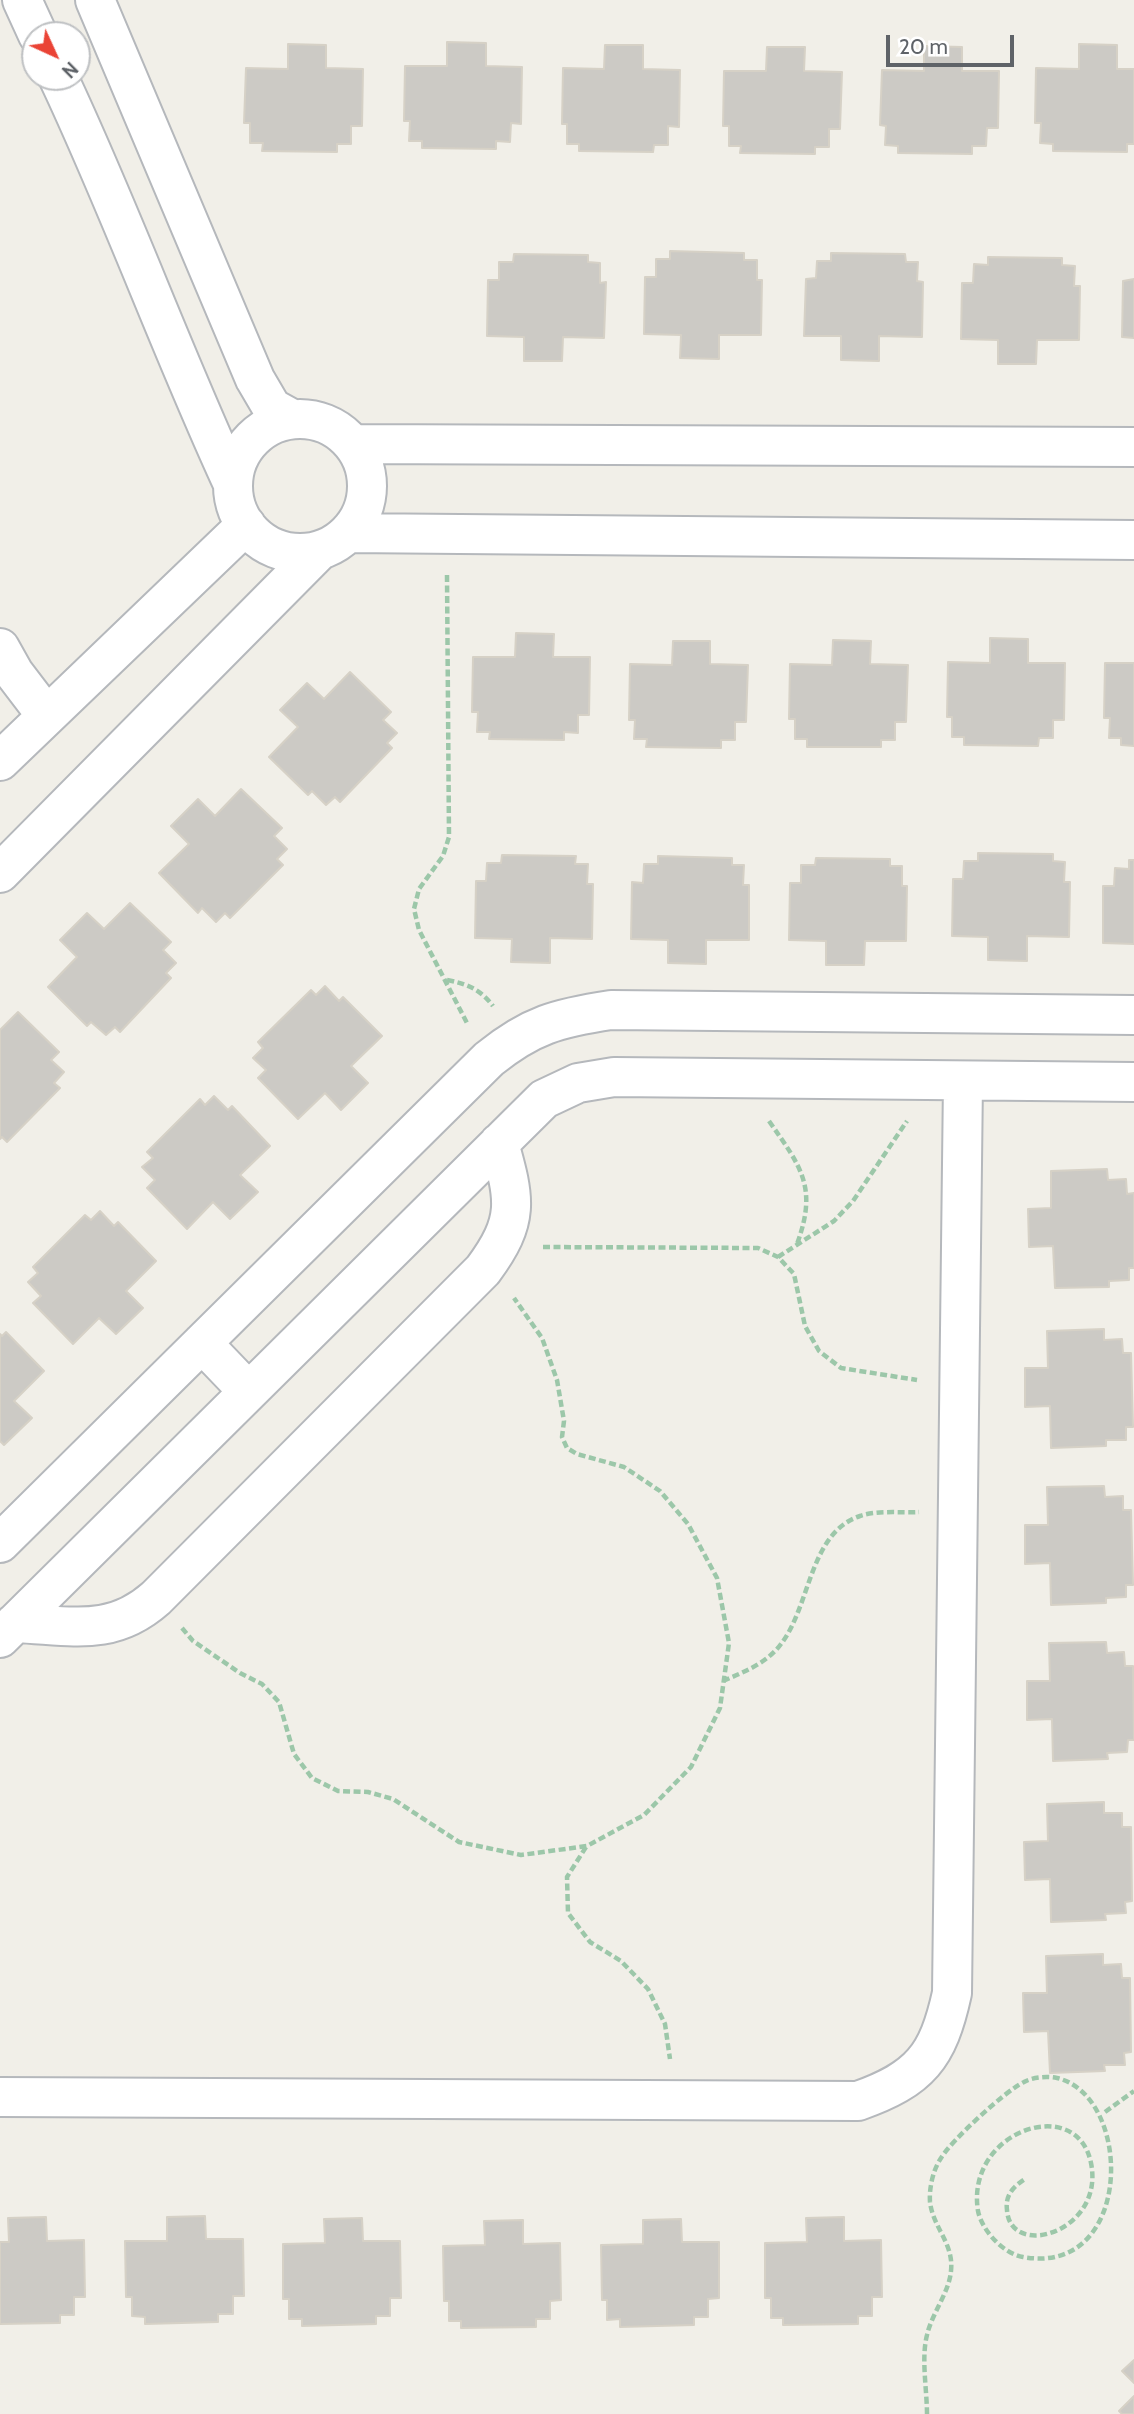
<!DOCTYPE html>
<style>
body{margin:0}
#map{position:relative;width:1134px;height:2414px;overflow:hidden;background:#f1efe8;font-family:Cabin,sans-serif}
canvas{display:block}
.north{position:absolute;left:21px;top:21px;width:70px;height:70px;box-sizing:border-box;background:#fff;border:2px solid #bfc1c3;border-radius:50%;rotate:135deg;font-size:19px;font-weight:700;line-height:28px;text-align:center;color:#5f6368}
.north::after{content:'';display:block;margin:auto;width:24px;height:32px;background:#ea4335;clip-path:polygon(50% 0,100% 100%,50% 72%,0 100%)}
.scale{position:absolute;left:886px;top:35px;width:128px;height:32px;box-sizing:border-box;border:4px solid #5f6368;border-top:0;padding-left:9px;font-size:21px;line-height:24px;white-space:nowrap;color:#5f6368;-webkit-text-stroke:5px #fff;paint-order:stroke}
</style>
<div id="map">
<canvas width="1134" height="2414"></canvas>
<div class="north">N</div>
<div class="scale">20 m</div>
</div>
<script>
const context = document.querySelector('canvas').getContext('2d');
context.lineJoin = 'round';
function paint(path, color) {
  context.fillStyle = color;
  context.fill(path, 'evenodd');
}
function stroke(path, color, width, dash) {
  context.strokeStyle = color;
  context.lineWidth = width;
  context.lineCap = dash ? 'butt' : 'round';
  context.setLineDash(dash || []);
  context.stroke(path);
}
const building = new Path2D(`
 M 447,42 L 486,43 L 486,66 L 522,67 L 521,124 L 511,123 L 510,142 L 496,141 L 496,149 L 422,148 L 422,141 L 409,141 L 410,121 L 404,121 L 405,66 L 447,66 Z
 M 288,44 L 326,45 L 326,68 L 363,69 L 362,126 L 351,126 L 351,144 L 337,144 L 337,152 L 262,151 L 263,143 L 250,143 L 250,123 L 244,123 L 246,68 L 288,69 Z
 M 1079,44 L 1117,45 L 1117,69 L 1134,69 L 1134,144 L 1127,144 L 1127,152 L 1053,151 L 1053,144 L 1040,143 L 1041,123 L 1035,123 L 1036,68 L 1079,69 Z
 M 605,45 L 643,45 L 643,69 L 680,70 L 679,127 L 668,126 L 668,145 L 654,145 L 653,152 L 579,151 L 579,144 L 567,144 L 567,124 L 562,124 L 563,68 L 604,69 Z
 M 924,46 L 962,47 L 962,71 L 999,71 L 998,128 L 987,128 L 986,146 L 972,146 L 972,154 L 898,153 L 898,146 L 885,145 L 886,126 L 880,125 L 882,70 L 924,71 Z
 M 767,47 L 805,47 L 804,71 L 842,72 L 840,129 L 829,129 L 829,147 L 815,147 L 815,154 L 740,153 L 741,146 L 729,146 L 729,126 L 723,126 L 724,71 L 766,71 Z
 M 670,251 L 744,253 L 744,260 L 757,260 L 757,280 L 762,280 L 761,335 L 719,335 L 719,359 L 680,358 L 681,335 L 644,334 L 645,277 L 656,277 L 656,259 L 670,259 Z
 M 831,253 L 905,254 L 906,262 L 918,262 L 917,281 L 923,282 L 922,337 L 879,336 L 879,361 L 841,360 L 841,336 L 804,336 L 806,279 L 816,278 L 817,261 L 831,261 Z
 M 514,254 L 588,255 L 588,262 L 600,263 L 600,283 L 606,282 L 604,338 L 563,337 L 562,361 L 524,361 L 524,337 L 487,336 L 488,280 L 499,280 L 499,262 L 513,262 Z
 M 988,257 L 1062,258 L 1062,265 L 1075,266 L 1074,286 L 1080,286 L 1079,340 L 1037,340 L 1036,364 L 998,364 L 998,340 L 961,339 L 962,283 L 973,283 L 974,264 L 988,265 Z
 M 1134,279 L 1134,338 L 1122,337 L 1123,281 Z
 M 516,633 L 554,634 L 553,657 L 590,657 L 589,715 L 578,715 L 578,733 L 564,732 L 564,740 L 489,739 L 490,732 L 477,732 L 478,712 L 472,712 L 473,657 L 515,657 Z
 M 990,638 L 1028,639 L 1028,663 L 1065,663 L 1064,720 L 1053,720 L 1053,738 L 1039,738 L 1038,746 L 964,745 L 964,737 L 952,737 L 952,717 L 947,717 L 948,662 L 990,663 Z
 M 833,640 L 871,641 L 870,664 L 908,665 L 906,722 L 895,722 L 895,740 L 881,740 L 881,747 L 807,747 L 807,739 L 795,739 L 795,719 L 789,719 L 790,664 L 832,665 Z
 M 673,641 L 710,641 L 710,664 L 748,665 L 746,722 L 735,722 L 735,740 L 721,740 L 721,748 L 646,747 L 647,739 L 634,739 L 635,720 L 629,720 L 630,664 L 672,665 Z
 M 1105,663 L 1134,663 L 1134,746 L 1121,745 L 1121,738 L 1109,738 L 1110,718 L 1104,718 Z
 M 350,672 L 391,712 L 383,720 L 397,733 L 387,743 L 392,748 L 340,802 L 335,797 L 326,805 L 312,791 L 308,795 L 269,757 L 298,727 L 280,710 L 307,683 L 324,699 Z
 M 241,789 L 282,828 L 274,836 L 287,849 L 277,859 L 283,865 L 230,918 L 225,913 L 216,922 L 202,908 L 198,913 L 159,873 L 189,844 L 171,826 L 198,799 L 215,816 Z
 M 978,853 L 1053,854 L 1053,861 L 1065,862 L 1064,882 L 1070,882 L 1069,937 L 1027,936 L 1027,961 L 988,960 L 988,937 L 952,936 L 953,879 L 963,879 L 964,861 L 978,861 Z
 M 502,855 L 576,856 L 575,864 L 588,864 L 587,884 L 593,884 L 592,939 L 550,938 L 550,963 L 511,962 L 512,939 L 475,938 L 476,881 L 486,881 L 487,863 L 501,863 Z
 M 658,856 L 732,858 L 732,865 L 744,865 L 743,885 L 749,885 L 749,940 L 706,940 L 706,964 L 668,963 L 668,940 L 631,939 L 632,882 L 643,883 L 644,864 L 658,864 Z
 M 816,858 L 890,859 L 890,866 L 902,866 L 902,886 L 907,886 L 906,941 L 865,941 L 864,965 L 826,965 L 826,941 L 789,940 L 790,883 L 801,883 L 801,865 L 815,865 Z
 M 1129,860 L 1134,860 L 1134,944 L 1103,943 L 1103,886 L 1114,886 L 1115,868 L 1129,869 Z
 M 130,903 L 171,942 L 163,950 L 176,963 L 166,973 L 171,978 L 120,1032 L 115,1027 L 106,1035 L 91,1022 L 87,1026 L 48,987 L 77,957 L 60,940 L 87,913 L 104,929 Z
 M 325,986 L 339,1001 L 343,997 L 382,1036 L 351,1066 L 368,1083 L 341,1110 L 325,1093 L 298,1119 L 258,1078 L 266,1070 L 253,1058 L 263,1048 L 258,1042 L 311,990 L 316,995 Z
 M 18,1012 L 59,1052 L 51,1060 L 64,1072 L 54,1083 L 60,1088 L 7,1142 L 2,1137 L 0,1139 L 0,1030 Z
 M 214,1096 L 228,1110 L 232,1106 L 270,1146 L 240,1175 L 258,1192 L 230,1219 L 213,1202 L 187,1229 L 147,1188 L 155,1180 L 142,1167 L 153,1158 L 147,1152 L 200,1099 L 205,1105 Z
 M 1107,1169 L 1108,1180 L 1126,1179 L 1127,1194 L 1134,1193 L 1134,1268 L 1129,1268 L 1129,1280 L 1109,1281 L 1109,1287 L 1055,1288 L 1053,1246 L 1029,1247 L 1028,1209 L 1051,1208 L 1051,1171 Z
 M 100,1211 L 114,1226 L 118,1222 L 156,1261 L 126,1291 L 143,1308 L 116,1334 L 99,1318 L 73,1344 L 33,1303 L 41,1296 L 28,1282 L 38,1273 L 33,1267 L 85,1215 L 91,1220 Z
 M 1104,1329 L 1104,1340 L 1122,1339 L 1123,1353 L 1131,1353 L 1133,1427 L 1126,1427 L 1126,1440 L 1106,1440 L 1106,1446 L 1051,1448 L 1050,1406 L 1025,1407 L 1025,1368 L 1048,1368 L 1047,1331 Z
 M 6,1332 L 44,1371 L 14,1401 L 32,1418 L 4,1445 L 0,1441 L 0,1334 L 2,1336 Z
 M 1104,1486 L 1105,1497 L 1123,1496 L 1123,1510 L 1131,1510 L 1133,1585 L 1126,1585 L 1126,1597 L 1106,1598 L 1106,1603 L 1051,1605 L 1050,1563 L 1025,1564 L 1025,1525 L 1048,1525 L 1047,1487 Z
 M 1106,1642 L 1107,1653 L 1124,1652 L 1125,1666 L 1133,1666 L 1134,1740 L 1128,1740 L 1127,1752 L 1107,1753 L 1108,1759 L 1053,1761 L 1052,1719 L 1027,1720 L 1027,1681 L 1050,1681 L 1049,1643 Z
 M 1104,1802 L 1104,1813 L 1122,1813 L 1122,1827 L 1131,1827 L 1132,1901 L 1125,1902 L 1126,1913 L 1105,1914 L 1106,1920 L 1051,1922 L 1050,1879 L 1025,1880 L 1024,1842 L 1048,1841 L 1047,1804 Z
 M 1103,1954 L 1103,1965 L 1121,1964 L 1122,1978 L 1130,1978 L 1131,2052 L 1124,2053 L 1125,2065 L 1104,2065 L 1105,2071 L 1050,2073 L 1048,2031 L 1024,2032 L 1023,1993 L 1047,1993 L 1046,1956 Z
 M 205,2216 L 206,2239 L 243,2239 L 244,2296 L 233,2296 L 233,2314 L 218,2314 L 218,2322 L 145,2324 L 145,2317 L 132,2316 L 132,2297 L 126,2297 L 125,2241 L 167,2241 L 167,2217 Z
 M 46,2217 L 47,2241 L 84,2240 L 85,2297 L 74,2297 L 74,2315 L 60,2315 L 60,2323 L 0,2324 L 0,2242 L 9,2242 L 8,2218 Z
 M 844,2217 L 844,2241 L 881,2240 L 882,2297 L 872,2297 L 872,2316 L 858,2316 L 858,2324 L 783,2325 L 783,2318 L 771,2318 L 771,2298 L 765,2298 L 765,2243 L 807,2242 L 806,2218 Z
 M 362,2218 L 363,2241 L 400,2241 L 401,2298 L 390,2298 L 390,2316 L 376,2316 L 376,2324 L 302,2326 L 302,2319 L 289,2319 L 289,2299 L 283,2299 L 283,2244 L 325,2243 L 324,2219 Z
 M 681,2219 L 682,2242 L 719,2242 L 719,2298 L 708,2299 L 708,2317 L 694,2317 L 694,2325 L 620,2327 L 620,2319 L 607,2320 L 607,2300 L 602,2300 L 601,2245 L 643,2244 L 643,2220 Z
 M 523,2220 L 523,2244 L 560,2243 L 561,2300 L 550,2301 L 550,2319 L 536,2319 L 536,2327 L 461,2328 L 461,2321 L 449,2321 L 449,2301 L 444,2301 L 443,2246 L 485,2245 L 484,2221 Z
 M 1134,2360 L 1134,2383 L 1122,2371 Z
 M 1134,2396 L 1134,2414 L 1122,2414 L 1119,2411 Z`);
paint(building, '#cccac5');
stroke(building, '#d6d1c6', 2);
const minor = new Path2D(`
 M 22,0 L 38,35
 M 95,0 L 255,379 L 272,408 L 292,419
 M 58,77 C 121,210 171,350 233,484
 M233 486a67 67 0 1 1 134 0a67 67 0 1 1-134 0Z
 M 353,444 L 1134,447
 M 348,533 L 1134,540
 M 0,648 L 14,673 L 46,715
 M 0,761 L 246,525
 M 0,873 L 319,551
 M 202,1343 L 248,1391
 M 0,1543 L 489,1059 C 531,1025 558,1018 611,1010 L 1134,1015
 M 15,1623 C 70,1625 111,1638 156,1598 L 483,1270 C 520,1220 515,1200 499,1143
 M 0,1638 L 544,1099 L 578,1083 L 614,1077 L 1134,1082
 M 0,2097 L 858,2101 C 920,2079 938,2057 952,1993 L 963,1081`);
stroke(minor, '#b5b8bc', 42);
stroke(new Path2D(`
 M 447,575 L 449,837 L 443,856 L 419,889 L 414,909 L 419,930 L 467,1023
 M 447,980 C 468,984 481,990 493,1006
 M 769,1121 C 801,1167 818,1187 797,1244
 M 543,1247 L 758,1248 L 778,1257 L 794,1274 L 805,1326 L 819,1351 L 841,1368 L 917,1380
 M 778,1257 L 834,1221 L 853,1201 L 907,1121
 M 182,1628 L 193,1641 L 240,1673 L 262,1684 L 279,1702 L 294,1754 L 312,1778 L 338,1791 L 368,1792 L 393,1799 L 459,1842 L 521,1855 L 587,1846 L 644,1815 L 691,1767 L 720,1708 L 729,1643 L 717,1578 L 688,1524 L 660,1491 L 624,1467 L 577,1454 L 567,1448 L 562,1437 L 564,1421 L 557,1380 L 542,1338 L 514,1298
 M 723,1681 C 744,1672 767,1663 781,1644 C 811,1605 809,1533 860,1516 C 877,1510 901,1513 919,1512
 M 586,1847 L 567,1877 L 568,1913 L 590,1942 L 621,1961 L 648,1989 L 665,2024 L 670,2059
 M 1105,2112 L 1134,2091
 M 927,2414 C 927,2390 921,2358 927,2335 C 932,2313 949,2293 951,2271 C 954,2243 933,2228 930,2202 C 929,2188 933,2170 941,2158 C 951,2141 1005,2091 1024,2082 C 1033,2077 1047,2076 1057,2078 C 1134,2096 1134,2277 1023,2257 C 1004,2254 982,2231 978,2211 C 965,2131 1077,2093 1091,2163 C 1105,2232 1010,2260 1007,2210 C 1005,2195 1013,2187 1025,2179`), '#9cc7a9', 4.5, [7, 3.5]);
stroke(minor, '#fff', 38);
</script>
